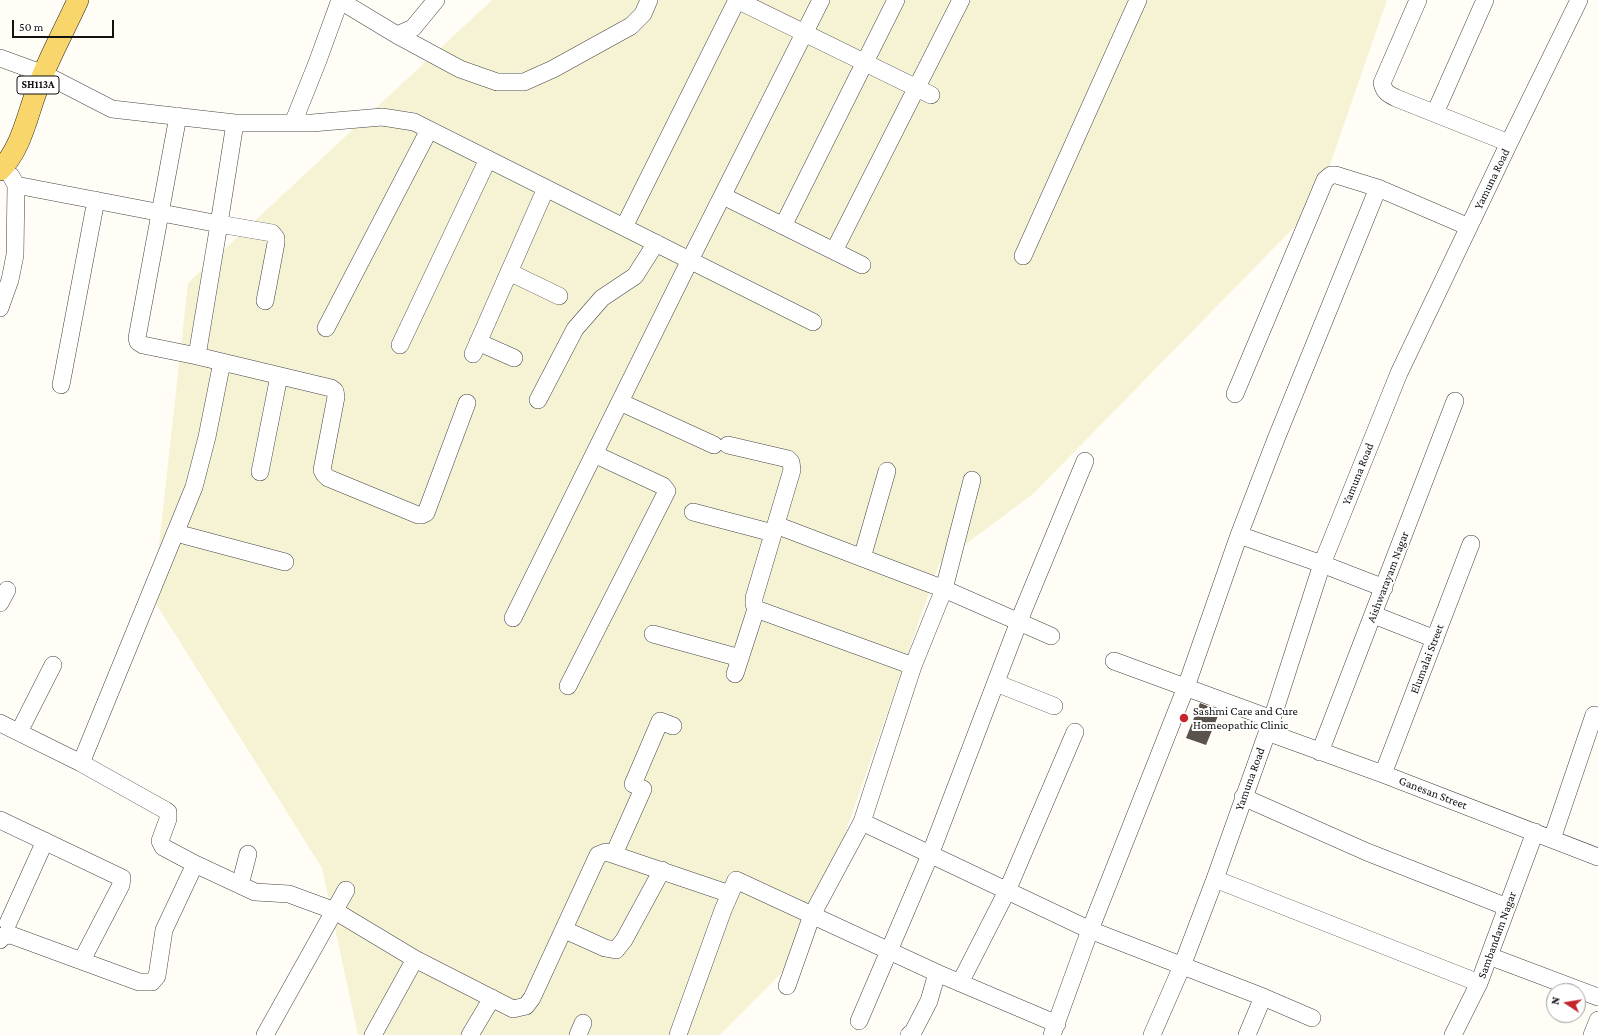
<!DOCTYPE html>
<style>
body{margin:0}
#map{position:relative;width:1598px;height:1035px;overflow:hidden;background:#fffdf5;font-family:"Crimson Pro",serif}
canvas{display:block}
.north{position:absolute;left:1546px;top:983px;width:40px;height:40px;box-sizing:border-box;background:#fff;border:1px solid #a0a0a0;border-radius:50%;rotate:282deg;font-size:11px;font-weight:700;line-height:16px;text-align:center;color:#111}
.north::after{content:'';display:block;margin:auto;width:14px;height:18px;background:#c4262e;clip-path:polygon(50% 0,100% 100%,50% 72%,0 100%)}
.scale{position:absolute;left:12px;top:20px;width:102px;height:18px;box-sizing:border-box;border:2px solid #111;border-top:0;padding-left:5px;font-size:12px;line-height:14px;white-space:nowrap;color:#111;-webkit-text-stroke:3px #fff;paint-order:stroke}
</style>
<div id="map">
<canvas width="1598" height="1035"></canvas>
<div class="north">N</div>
<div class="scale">50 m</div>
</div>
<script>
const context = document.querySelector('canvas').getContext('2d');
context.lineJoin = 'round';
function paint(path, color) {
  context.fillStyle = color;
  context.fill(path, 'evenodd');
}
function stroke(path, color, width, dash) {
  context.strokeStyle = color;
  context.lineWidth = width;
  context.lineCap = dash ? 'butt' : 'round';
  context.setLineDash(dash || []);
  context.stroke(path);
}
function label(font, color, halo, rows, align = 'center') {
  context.font = font + ' "Crimson Pro",serif';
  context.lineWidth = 4;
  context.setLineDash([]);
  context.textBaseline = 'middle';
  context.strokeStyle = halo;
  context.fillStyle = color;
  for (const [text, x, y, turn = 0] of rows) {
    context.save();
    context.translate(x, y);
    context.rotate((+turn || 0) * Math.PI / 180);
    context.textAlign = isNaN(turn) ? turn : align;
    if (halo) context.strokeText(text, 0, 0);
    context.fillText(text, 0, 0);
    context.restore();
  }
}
paint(new Path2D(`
 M 492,0 L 1387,0 L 1316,205 L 1033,494 L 939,564 L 805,949 L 720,1035 L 358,1035 L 322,868 L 153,599 L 188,283 Z`), '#f6f3d4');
paint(new Path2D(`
 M 1200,703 L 1220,711 L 1206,745 L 1186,738 Z`), '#5a524d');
const minor = new Path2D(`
 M 339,0 L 397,35 L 413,28 L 436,0
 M 737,0 L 931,95
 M 1418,0 L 1382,83 C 1384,92 1388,94 1396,98 L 1509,143
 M 397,35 L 460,69 L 497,82 L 524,82 L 553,69 L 631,26 L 643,14 L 649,0
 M 0,58 L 44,74 L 112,109 L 235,123 L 312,123 L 382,117 L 414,122 L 813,322
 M 1435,113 L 1485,0
 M 178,116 L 137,338 L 138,342 L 143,345 L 197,356 L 331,388 L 335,391 L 336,397 L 322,470 L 324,474 L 328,478 L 418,515 L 422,515 L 426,513 L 467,403
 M 293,123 L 317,63 L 340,0
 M 16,185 L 219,224 L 235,123
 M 723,196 L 862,265
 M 783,226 L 896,0
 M 624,227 L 737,0
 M 834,251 L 961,0
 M 1023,256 L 1138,0
 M 509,272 L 559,296
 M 0,308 L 10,280 L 15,255 L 16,185 L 11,176
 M 326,328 L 429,130
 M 478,342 L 514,358
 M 400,345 L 488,159
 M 473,354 L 546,188
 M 197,356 L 219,224 L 272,233 L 276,238 L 276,243 L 265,301
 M 61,385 L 96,200
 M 1235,394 L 1325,180 L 1331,175 L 1336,175 L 1378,188
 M 538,400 L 575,329 L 602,298 L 635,276 L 656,243
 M 620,402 L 714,445
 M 728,445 L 788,459 L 791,462 L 792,470 L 754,598 L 754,604 L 756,609 L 913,666
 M 260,472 L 279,376
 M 693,512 L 773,533
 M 776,525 L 944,589 L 1051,636
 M 176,533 L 285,562
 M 1239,535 L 1322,564 L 1384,588
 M 862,558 L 887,471
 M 0,603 L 7,590
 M 1374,615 L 1435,639
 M 513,618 L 690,260 L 821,0
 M 653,634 L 740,658
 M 1114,661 L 1272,719
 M 735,674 L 756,609
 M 996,683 L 1054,706
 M 568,686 L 667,491 L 663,486 L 594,454
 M 0,723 L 81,763 L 165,810 L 168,812 L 168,819 L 160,841 L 163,847 L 195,864 L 255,892 L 289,894 L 335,911 L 415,959 L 513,1009 L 526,1006 L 532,998 L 598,855 L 606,852 L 730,894
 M 19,732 L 53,665
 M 1267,732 L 1383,774 L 1598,857
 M 1320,752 L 1455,401
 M 81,763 L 194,487 L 207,437 L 222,362
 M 1383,774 L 1471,544
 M 1243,797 L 1367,852 L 1507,907
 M 0,820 L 122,878 L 121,885 L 82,960
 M 862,822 L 1090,930 L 1263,997 L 1247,1035
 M 1552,839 L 1594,715
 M 614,854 L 643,789 L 633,784 L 660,721 L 673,726
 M 1215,879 L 1479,983
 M 240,885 L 248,854
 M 8,923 L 45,841
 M 565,930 L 605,948 L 616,950 L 624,940 L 662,870
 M 0,940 L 3,936 L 11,935 L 139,982 L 152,982 L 157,976 L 164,930 L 195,864
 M 1489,956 L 1598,997
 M 937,973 L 1057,1024
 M 960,983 L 1007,891 L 1075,732
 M 787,986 L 812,915 L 862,822 L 913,666 L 944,589 L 972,480
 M 1263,997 L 1312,1018
 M 859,1021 L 930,855 L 1023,611 L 1085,461
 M 265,1035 L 346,890
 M 373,1035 L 415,959
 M 470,1035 L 492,998
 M 578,1035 L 583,1023
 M 678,1035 L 723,910 L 736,880 L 937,973 L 929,1001 L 913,1032 L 909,1035
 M 1052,1035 L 1090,930 L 1186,687 L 1239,535 L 1276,439 L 1378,188 L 1469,227
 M 1152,1035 L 1182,966 L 1215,879 L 1272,719 L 1322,564 L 1399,373 L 1509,143 L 1579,0
 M 1453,1035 L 1479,983 L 1535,832
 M 1592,1035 L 1598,1020`);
const major = new Path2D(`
 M 0,170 C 22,148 27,115 38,87 C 49,57 65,29 78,0`);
stroke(minor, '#444', 18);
stroke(major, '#222', 22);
stroke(minor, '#fff', 17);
stroke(major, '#f9d66b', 21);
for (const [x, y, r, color] of [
 [1184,718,5,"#c4262e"]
]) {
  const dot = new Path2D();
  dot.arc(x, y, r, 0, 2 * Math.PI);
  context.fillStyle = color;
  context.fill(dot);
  stroke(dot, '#fff', 1.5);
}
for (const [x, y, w] of [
 [38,85,42]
]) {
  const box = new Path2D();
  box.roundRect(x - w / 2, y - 9, w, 18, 3);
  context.fillStyle = '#fff';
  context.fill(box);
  stroke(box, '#111', 1);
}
label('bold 11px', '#111', null, [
 ["SH113A",38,85]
]);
label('12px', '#111', '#fff', [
 ["Yamuna Road",1492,179,-64],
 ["Yamuna Road",1358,474,-68],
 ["Aishwarayam Nagar",1388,577,-69],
 ["Elumalai Street",1427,659,-69],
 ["Yamuna Road",1250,779,-70],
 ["Ganesan Street",1433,793,21],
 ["Sambandam Nagar",1497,935,-70]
]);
label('12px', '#111', '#fff', [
 ["Sashmi Care and Cure",1193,711],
 ["Homeopathic Clinic",1193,725]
], 'left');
</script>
